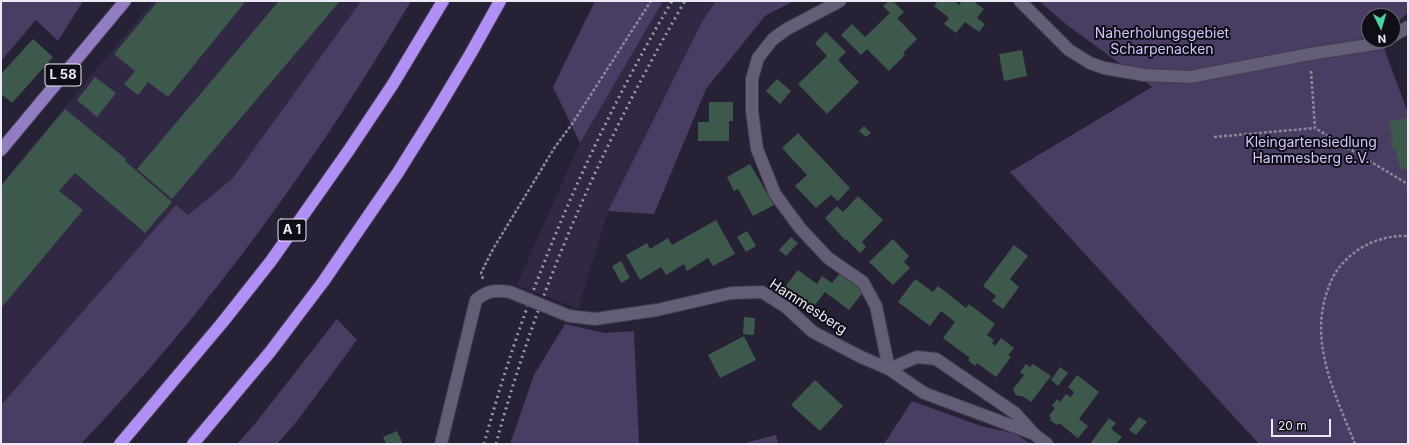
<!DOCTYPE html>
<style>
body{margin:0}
#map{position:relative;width:1409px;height:445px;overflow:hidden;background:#272136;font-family:Inter,sans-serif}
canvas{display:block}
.frame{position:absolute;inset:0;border:2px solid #edeaf8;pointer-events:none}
.north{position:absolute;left:1361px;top:8px;width:40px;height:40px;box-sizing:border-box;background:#0f0d16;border:1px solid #686570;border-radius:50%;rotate:175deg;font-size:11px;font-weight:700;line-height:16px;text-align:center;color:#edeaf8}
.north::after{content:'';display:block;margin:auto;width:14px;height:18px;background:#44d49f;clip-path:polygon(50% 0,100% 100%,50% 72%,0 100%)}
.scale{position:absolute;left:1271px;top:419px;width:60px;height:18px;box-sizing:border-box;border:2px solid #edeaf8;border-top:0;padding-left:5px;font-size:12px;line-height:14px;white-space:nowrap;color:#edeaf8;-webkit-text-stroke:3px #0f0d16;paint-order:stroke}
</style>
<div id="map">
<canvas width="1409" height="445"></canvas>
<div class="frame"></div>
<div class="north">N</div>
<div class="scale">20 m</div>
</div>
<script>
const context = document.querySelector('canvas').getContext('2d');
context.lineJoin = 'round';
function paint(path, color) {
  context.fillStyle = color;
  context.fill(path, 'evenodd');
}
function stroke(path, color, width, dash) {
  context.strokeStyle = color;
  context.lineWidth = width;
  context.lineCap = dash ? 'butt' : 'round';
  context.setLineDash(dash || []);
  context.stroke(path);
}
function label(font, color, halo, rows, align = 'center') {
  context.font = font + ' Inter,sans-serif';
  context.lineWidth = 4;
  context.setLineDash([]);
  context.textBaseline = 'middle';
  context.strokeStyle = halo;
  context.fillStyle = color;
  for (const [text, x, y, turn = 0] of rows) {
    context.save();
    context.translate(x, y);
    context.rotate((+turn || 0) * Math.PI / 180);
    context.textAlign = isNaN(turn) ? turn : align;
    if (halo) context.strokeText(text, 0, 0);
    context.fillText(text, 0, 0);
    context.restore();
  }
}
paint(new Path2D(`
 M 153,1 L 361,1 L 233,178 L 188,215 L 176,206 L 1,405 L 1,184 Z
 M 663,1 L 716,1 L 703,20 L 608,211 L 578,309 L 517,285 L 580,143 Z`), '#312944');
paint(new Path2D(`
 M 1,1 L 83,1 L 58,41 L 36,20 L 1,61 Z
 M 361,1 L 411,1 C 318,159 208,311 81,444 L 1,444 L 1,405 L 176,205 L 188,215 L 233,178 Z
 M 595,1 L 663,1 L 580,143 L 553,87 Z
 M 716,1 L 794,1 L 765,16 L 706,89 L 654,214 L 608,211 L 703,20 Z
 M 1039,1 L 1408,1 L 1408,13 L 1393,25 L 1393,16 L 1369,16 L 1369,40 L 1381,40 L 1408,113 L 1408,444 L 1259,444 L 1010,172 L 1152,87 L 1067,25 Z
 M 337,319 L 357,340 L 297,421 L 277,444 L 237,444 L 254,425 Z
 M 565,324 L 605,333 L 634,331 L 639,444 L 510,444 L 534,375 Z
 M 912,401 L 981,426 L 1014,433 L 1031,444 L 884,444 Z
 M 776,435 L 778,444 L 741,444 Z`), '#493d63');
paint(new Path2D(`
 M 158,1 L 246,1 L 168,97 L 148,82 L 138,95 L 124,84 L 135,71 L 114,54 Z
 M 279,1 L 340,1 L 172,199 L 137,169 Z
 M 889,1 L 893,1 L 904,12 L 897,18 L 917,39 L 903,53 L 905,55 L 889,71 L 867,49 L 861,55 L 841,35 L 852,24 L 865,37 L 890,13 L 883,6 Z
 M 938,1 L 954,1 L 959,5 L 962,1 L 973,1 L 984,9 L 977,18 L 985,24 L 979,32 L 965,22 L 956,33 L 944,24 L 949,18 L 934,6 Z
 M 826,32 L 846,52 L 838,60 L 859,82 L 827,114 L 798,84 L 827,56 L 815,43 Z
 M 33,39 L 53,57 L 12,103 L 1,94 L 1,74 Z
 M 1022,50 L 1027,76 L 1004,81 L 999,54 Z
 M 95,77 L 116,93 L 97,117 L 77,100 Z
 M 777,79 L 791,91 L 780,104 L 766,91 Z
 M 709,102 L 733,102 L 733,121 L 729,121 L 729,141 L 698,141 L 698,122 L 709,122 Z
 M 65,109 L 126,159 L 125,161 L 172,202 L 145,233 L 75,173 L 59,191 L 83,210 L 1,308 L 1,186 Z
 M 1407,118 L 1408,122 L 1408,169 L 1401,170 L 1395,149 L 1392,149 L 1390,141 L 1393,140 L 1388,122 Z
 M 864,126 L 871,133 L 866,137 L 859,131 Z
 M 798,133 L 850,188 L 838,201 L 831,195 L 816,208 L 795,186 L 807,175 L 782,148 Z
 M 750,164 L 774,205 L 753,216 L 738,189 L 734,191 L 727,177 Z
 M 858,196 L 883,220 L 862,242 L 866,247 L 860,253 L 846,239 L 846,241 L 825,218 L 837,206 L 843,212 Z
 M 716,220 L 735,254 L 713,266 L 708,258 L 687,271 L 684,264 L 666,275 L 661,267 L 640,280 L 626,255 L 647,243 L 650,249 L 668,238 L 672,245 Z
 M 747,231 L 756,246 L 746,252 L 737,237 Z
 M 791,237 L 798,243 L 786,256 L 779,250 Z
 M 893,239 L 909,256 L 904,262 L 910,268 L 893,285 L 869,262 Z
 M 1014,245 L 1028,256 L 1010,279 L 1019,287 L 1003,309 L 992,301 L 996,296 L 983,286 Z
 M 621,261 L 630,278 L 621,283 L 612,266 Z
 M 798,270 L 817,284 L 822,276 L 832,283 L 840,273 L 864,291 L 849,310 L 825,292 L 811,310 L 784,288 Z
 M 915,279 L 933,292 L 938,286 L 966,308 L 969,304 L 995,324 L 987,335 L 994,340 L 992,343 L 995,346 L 1001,338 L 1014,348 L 1008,355 L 1011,357 L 996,377 L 977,363 L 975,366 L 968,360 L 970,358 L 943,338 L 955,322 L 941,311 L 930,326 L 898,302 Z
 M 744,317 L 755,318 L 754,335 L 743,334 Z
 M 744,336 L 756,360 L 720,378 L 708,355 Z
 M 1026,364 L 1030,367 L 1033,364 L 1051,376 L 1031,402 L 1022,396 L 1018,396 L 1015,394 L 1013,389 L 1024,375 L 1020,372 Z
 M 1060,367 L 1068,373 L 1058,386 L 1051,380 Z
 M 1077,375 L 1099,392 L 1079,419 L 1088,426 L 1078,438 L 1059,423 L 1057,425 L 1050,420 L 1051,418 L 1049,416 L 1055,408 L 1052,406 L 1057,399 L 1060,402 L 1066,394 L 1071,397 L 1074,392 L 1068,387 Z
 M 815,380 L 843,406 L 820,431 L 791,405 Z
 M 1139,417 L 1147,422 L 1136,435 L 1129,430 Z
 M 1109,418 L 1116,423 L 1111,429 L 1122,437 L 1116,444 L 1090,444 Z
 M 397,431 L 403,444 L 386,444 L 383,437 Z`), '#3d594c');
const minor = new Path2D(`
 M 840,1 L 787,29 L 773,39 L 758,58 L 752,79 L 752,111 L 757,149 L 775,194 L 800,228 L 828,258 L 863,282 L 876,306 L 889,369 L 917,357 L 936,359 L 1015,413 L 1034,434
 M 1020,1 L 1069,50 L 1090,63 L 1104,68 L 1144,75 L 1190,77 L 1310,54 L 1381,43 L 1386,40
 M 1393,36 L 1408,27
 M 569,316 L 595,319 L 657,310 L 731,293 L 762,292 L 786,307 L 813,332 L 861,357 L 889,369 L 924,393 L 1034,434 L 1047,444
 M 441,444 L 476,300 C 488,290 495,290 510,292`);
const major = new Path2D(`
 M 1,150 L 125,1`);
const highway = new Path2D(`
 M 120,444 L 222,323 L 271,261 L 349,150 L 393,84 L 443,1
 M 193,444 L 270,352 L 323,282 L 397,174 L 437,110 L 471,53 L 500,1`);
stroke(minor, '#413b4d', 14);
stroke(major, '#413b4d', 14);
stroke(highway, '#413b4d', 14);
stroke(new Path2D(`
 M 1311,71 L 1315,128 L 1406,183 L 1408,185
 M 1214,137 L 1315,128
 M 483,279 L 481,273 L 493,249 L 555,147 L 572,124 L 651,1
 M 1355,444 C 1336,396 1309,344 1327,292 C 1331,279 1337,268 1347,259 C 1363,243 1386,235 1408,236`), '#8c8899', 2.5, [3, 2]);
stroke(minor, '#645d76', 12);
stroke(major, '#927cc2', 12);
stroke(highway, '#b090f4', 12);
stroke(new Path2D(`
 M 484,444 C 526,289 590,140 672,1
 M 496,444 C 538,288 604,140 685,1`), '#9d99aa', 3, [2, 4]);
const minorBridge = new Path2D(`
 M 510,292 L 569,316`);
stroke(minorBridge, '#413b4d', 14, []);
stroke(minorBridge, '#645d76', 12);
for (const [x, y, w] of [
 [63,75,36],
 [292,230,28]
]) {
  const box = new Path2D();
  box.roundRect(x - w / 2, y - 11, w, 22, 3);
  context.fillStyle = '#0f0d16';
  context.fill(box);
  stroke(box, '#edeaf8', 1);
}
label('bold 13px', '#edeaf8', null, [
 ["L 58",63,75],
 ["A 1",292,230]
]);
label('14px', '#d4c4fd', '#0f0d16', [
 ["Naherholungsgebiet",1162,34],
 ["Scharpenacken",1162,50],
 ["Kleingartensiedlung",1311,143],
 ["Hammesberg e.V.",1311,159]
]);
label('14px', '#edeaf8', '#0f0d16', [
 ["Hammesberg",808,307,33]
]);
</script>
